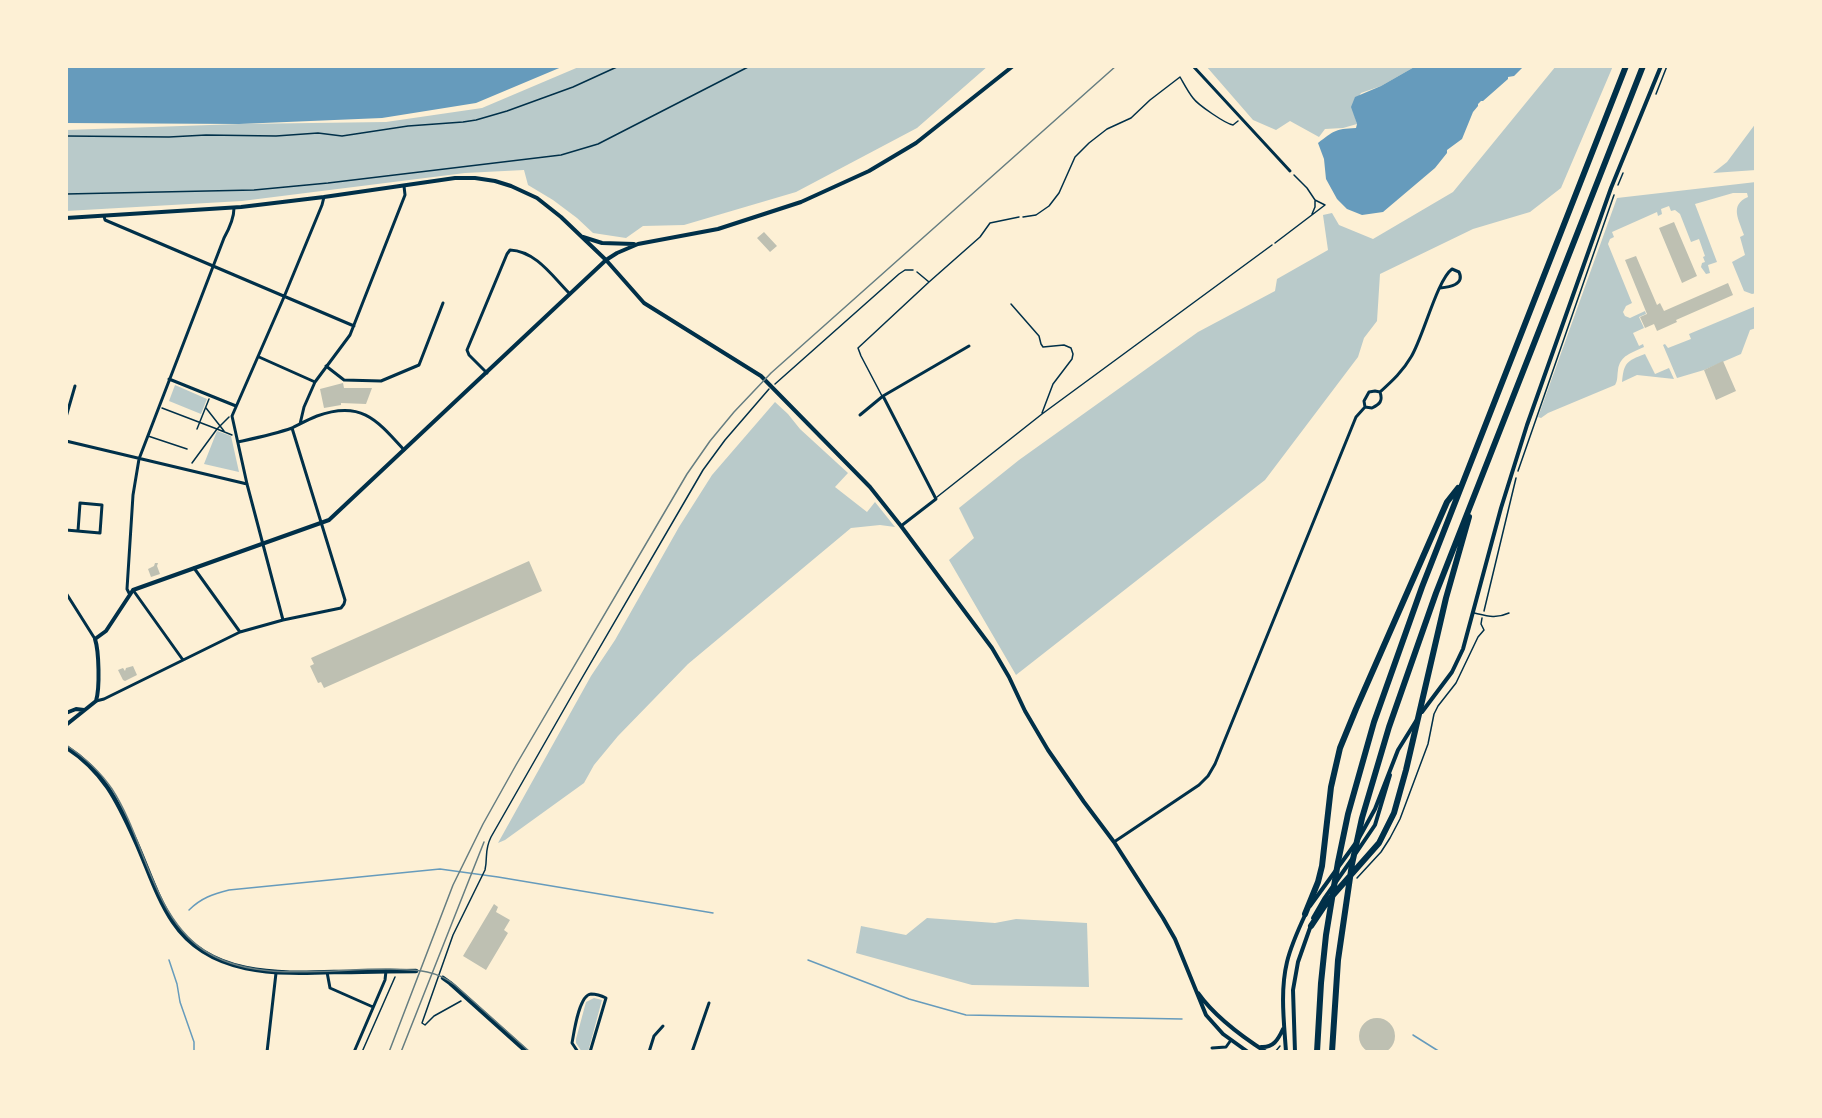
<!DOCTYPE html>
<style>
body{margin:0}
#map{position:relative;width:1822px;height:1118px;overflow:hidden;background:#fdf0d5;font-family:"Public Sans",sans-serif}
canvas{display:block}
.frame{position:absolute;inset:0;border:68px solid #fdf0d5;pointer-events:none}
</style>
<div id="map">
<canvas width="1822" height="1118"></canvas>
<div class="frame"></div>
</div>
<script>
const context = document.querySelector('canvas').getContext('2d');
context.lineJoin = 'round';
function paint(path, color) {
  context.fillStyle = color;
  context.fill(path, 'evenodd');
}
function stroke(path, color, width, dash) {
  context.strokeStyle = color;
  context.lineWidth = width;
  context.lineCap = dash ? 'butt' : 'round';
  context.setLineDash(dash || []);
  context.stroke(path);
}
paint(new Path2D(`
 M 581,66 L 988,66 L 917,128 L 796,192 L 684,225 L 643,226 L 626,238 L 593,233 L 577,218 L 553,200 L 528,185 L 524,170 L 465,173 L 242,201 L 66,211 L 66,130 L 239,124 L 386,122 L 482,108 Z
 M 1206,66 L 1416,66 L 1381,86 L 1361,93 L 1352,107 L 1357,124 L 1343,128 L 1325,129 L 1319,137 L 1290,121 L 1276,130 L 1253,120 Z
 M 1556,66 L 1613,66 L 1561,188 L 1530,212 L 1473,229 L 1380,274 L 1377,321 L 1364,338 L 1358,357 L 1265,480 L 1016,675 L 949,560 L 974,538 L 959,508 L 1019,460 L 1198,332 L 1275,291 L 1277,279 L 1328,250 L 1323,215 L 1332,213 L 1339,225 L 1373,239 L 1453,192 Z
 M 1756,123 L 1756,170 L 1713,173 L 1727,162 Z
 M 1756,182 L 1756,293 L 1752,294 L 1744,291 L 1732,262 L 1745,255 L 1740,237 L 1744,235 C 1739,220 1729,205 1748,197 L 1747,193 L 1733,193 L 1695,204 L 1717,262 L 1708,265 L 1710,273 L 1706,274 L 1701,267 L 1702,263 L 1705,262 L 1703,257 L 1705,256 L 1699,239 L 1691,242 L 1680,214 L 1675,210 L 1671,211 L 1669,206 L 1661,209 L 1662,214 L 1658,216 L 1657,212 L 1612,232 L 1614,237 L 1610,239 L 1608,244 L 1632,303 L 1626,306 L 1623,312 L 1625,316 L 1630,318 L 1645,311 L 1646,314 L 1639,317 L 1644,328 L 1633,333 L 1639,346 L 1643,344 L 1644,347 C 1632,353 1620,355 1618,370 C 1617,376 1618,380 1615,385 L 1548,413 L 1541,418 L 1538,417 L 1617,198 Z
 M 1756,306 L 1756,328 L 1750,330 L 1741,354 L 1704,370 L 1677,378 L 1663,345 L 1665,344 L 1668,348 L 1691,339 L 1689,334 Z
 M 1645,354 L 1655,374 L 1669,368 L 1674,379 L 1637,375 L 1622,382 C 1624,363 1626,361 1645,354 Z
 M 175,385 L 207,399 L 201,414 L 169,401 Z
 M 775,402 L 788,414 L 800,429 L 848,473 L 835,487 L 867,512 L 875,502 L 895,527 L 880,525 L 851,528 L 688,664 L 618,736 L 594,765 L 584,783 L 505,840 L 498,843 L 591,676 L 615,640 L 679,527 L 712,475 Z
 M 217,431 L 231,436 L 239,472 L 204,464 Z
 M 927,918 L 995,923 L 1016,919 L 1087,923 L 1089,987 L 972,985 L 856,953 L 861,926 L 906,935 Z
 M 594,998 L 602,1000 L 588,1052 L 582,1052 L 576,1043 L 576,1039 L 586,1002 Z`), '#b9caca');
paint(new Path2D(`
 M 66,66 L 564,66 L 476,103 L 382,118 L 239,124 L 66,123 Z
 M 1416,66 L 1524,66 L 1514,76 L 1508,77 L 1508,79 L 1483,101 L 1481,101 L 1478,104 L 1478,106 L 1473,112 L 1462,139 L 1447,150 L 1447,153 L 1435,168 L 1383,212 L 1362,215 L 1347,209 L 1337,199 L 1326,179 L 1324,159 L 1318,143 C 1334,131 1334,129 1356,128 L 1357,124 L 1351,107 L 1355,97 L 1381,86 Z`), '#669bbc');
stroke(new Path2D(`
 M 189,910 C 201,898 213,894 229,890 L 440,869 L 498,877 L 713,913
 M 169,960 L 177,984 L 180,1002 L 194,1042 L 194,1052
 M 808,960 L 909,999 L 966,1015 L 1182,1019
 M 1413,1035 L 1440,1052`), '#669bbc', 1.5);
paint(new Path2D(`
 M 1674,222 L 1697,276 L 1682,283 L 1659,228 Z
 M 764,232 L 777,246 L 770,252 L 757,238 Z
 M 1636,256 L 1657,305 L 1660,303 L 1664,311 L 1728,283 L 1733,295 L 1676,320 L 1677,322 L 1657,331 L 1654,324 L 1645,328 L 1640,317 L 1647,314 L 1625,260 Z
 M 1723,361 L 1736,391 L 1716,400 L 1704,370 Z
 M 343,383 L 344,388 L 372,388 L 366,404 L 341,403 L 341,405 L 324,408 L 320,389 Z
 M 529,561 L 542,591 L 324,688 L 321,682 L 318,683 L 310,666 L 314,664 L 311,658 Z
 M 155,563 L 158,563 L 157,566 L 160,574 L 151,577 L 148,569 L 154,566 Z
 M 133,666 L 137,675 L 125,681 L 123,680 L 118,670 L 123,668 L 125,671 L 126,668 Z
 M 494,904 L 498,907 L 496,912 L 510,920 L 504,930 L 508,933 L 486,970 L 463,956 Z
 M1359 1036a18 18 0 1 1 36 0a18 18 0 1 1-36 0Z`), '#bec0b2');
stroke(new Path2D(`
 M 1656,94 L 1667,66
 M 66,136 L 169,137 L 206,135 L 276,136 L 318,133 L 342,136 L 408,126 L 463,122 L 476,120 L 507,111 L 573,87 L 619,66
 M 1618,185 L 1623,173
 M 66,194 L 254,190 L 328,183 L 561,155 L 598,144 L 750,66
 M 1312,214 L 1315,207 L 1315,201
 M 1023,217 L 1036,215 L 1049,206 L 1059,193 L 1075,157 L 1089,143 L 1107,129 L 1131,118 L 1150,100 L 1180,77 C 1184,84 1188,92 1193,98 C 1198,105 1226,124 1233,125 L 1238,121
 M 1275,243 L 1325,205 L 1315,200 L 1307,188 L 1294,175
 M 775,384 L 899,274 L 905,270 L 913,270
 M 162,408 L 217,429 L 229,417
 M 206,408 L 224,431
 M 197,429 L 209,399
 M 192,463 L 217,429 L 232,435
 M 1518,471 L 1614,195
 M 1484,611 L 1516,478
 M 1357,878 L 1381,852 L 1390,838 L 1400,819 L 1428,744 L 1434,714 L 1438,706 L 1456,683 L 1478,637 L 1484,630 L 1481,624 L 1482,618
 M 461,1001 L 434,1016 L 425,1025 L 422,1023 L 453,935 L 485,870 C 488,856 484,851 491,837 L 575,690 L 703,470 L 725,440 L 769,389
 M 362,1052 L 395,977
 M 1275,1052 L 1280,1046`), '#003049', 1.5);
stroke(new Path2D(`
 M 917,272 L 929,282 L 980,237 L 990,223 L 1019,217
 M 1011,304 L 1039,336 L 1041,344 L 1043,347 L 1064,345 L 1071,348 L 1073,354 L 1072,359 L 1053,384 L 1042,413
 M 882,396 L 861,356 L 858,348 L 929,282
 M 148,436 L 187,449
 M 937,497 L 1042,414 L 1272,245
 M 1474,613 C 1487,616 1496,619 1509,613`), '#003049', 1.5);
stroke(new Path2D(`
 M 1193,66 L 1290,171
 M 104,216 L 105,220 L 354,326
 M 259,357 L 315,382
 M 326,366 L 344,380 L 381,381 L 419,365 L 443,303
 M 487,373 L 469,355 L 467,350 L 507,254 L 510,250 C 536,251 553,277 570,294
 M 169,379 L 236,406
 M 883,396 L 936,499 L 901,526
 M 1365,407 L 1364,401 L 1369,392 L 1375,391 L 1380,392
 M 860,415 L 883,396 L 969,346
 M 66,417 L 75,386
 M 300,424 L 304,407 L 315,382 L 350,335 L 405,195 L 404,186
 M 66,441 L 247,484
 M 238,442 C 256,438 275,434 292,428 C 300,424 309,419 317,416 C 361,400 377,420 404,450
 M 66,530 L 100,533 L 102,505 L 80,503 L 78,531
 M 194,568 L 240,632
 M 133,590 L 183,660
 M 66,593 L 95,639
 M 129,593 L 127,589 L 133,495 L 139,459 L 224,238 C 229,229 234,219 234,208
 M 283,620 L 247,484 L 232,416 L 284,297 L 322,205 L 324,197
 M 96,701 L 104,699 L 240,632 L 283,620 L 341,608 L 344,604 L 345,600 L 292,428
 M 1114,842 L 1199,785 L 1208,776 L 1215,764 L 1356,417 L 1365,407 L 1372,408 C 1380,404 1383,401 1380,392 C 1392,381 1403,371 1411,357 C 1423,338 1437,280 1452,269 L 1459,272 C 1465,285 1449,287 1440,288
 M 327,972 L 330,988 L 373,1007
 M 1212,1048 L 1226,1047 L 1231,1040
 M 267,1052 L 276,973
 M 354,1052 L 385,980 L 386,971
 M 578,1052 L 572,1043 C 574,1032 579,995 591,994 C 596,994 602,996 606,998 L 590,1052
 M 649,1052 L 654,1036 L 663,1026
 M 692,1052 L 709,1003`), '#003049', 3);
stroke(new Path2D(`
 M 66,218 L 241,207 L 324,197 L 455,178 L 475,178 L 495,181 L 511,186 L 537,198 L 561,217 L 606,260 L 644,303 L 761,376 L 870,487 L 901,526 L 992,648 L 1009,677 L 1025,711 L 1048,750 L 1084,802 L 1114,842 L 1163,918 L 1175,939 L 1206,1015 L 1223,1034 L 1248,1052
 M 583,237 L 602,243 L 634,244
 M 1422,712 L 1452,672 L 1463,649 L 1501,508 L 1527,425 L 1611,188 L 1661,66
 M 66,713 L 76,709 L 84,710
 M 66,725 L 96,701 C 100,688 99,651 95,639 L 106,631 L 133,590 L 329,520 L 606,260 L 617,253 L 638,244 L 718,229 L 801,202 L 869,171 L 916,143 L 1013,66
 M 1359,838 L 1375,809 L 1398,750 L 1416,721
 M 1356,853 L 1375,825 L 1390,775
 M 1310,906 L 1355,844
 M 1313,918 L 1324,899 L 1352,859
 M 1198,993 C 1215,1017 1241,1036 1266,1052
 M 1261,1047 C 1273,1048 1278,1040 1283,1029
 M 1286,1052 C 1284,1022 1280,991 1287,962 C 1291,945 1299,928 1306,913
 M 1295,1052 L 1293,990 L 1298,962 L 1311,925`), '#003049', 4);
stroke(new Path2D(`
 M 66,747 C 103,771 117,800 135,840 C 147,866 157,899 173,922 C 209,976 277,974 334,972 C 361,972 389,971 416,971
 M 443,978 L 450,983 L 527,1052`), '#003049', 4.5);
stroke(new Path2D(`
 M 1305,914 L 1318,882 L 1322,866 L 1331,787 L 1340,748 L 1356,709 L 1447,502 L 1458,488
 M 1311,926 L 1327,902 L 1379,843 L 1394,813 L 1406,770 L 1446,598 L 1469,517
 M 1317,1052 L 1321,983 L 1326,935 L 1338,862 L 1348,814 L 1374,722 L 1422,587 L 1626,66
 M 1332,1052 L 1338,960 L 1352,864 L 1362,818 L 1389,727 L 1436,593 L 1643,66`), '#003049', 6);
stroke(new Path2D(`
 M 66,745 C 84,757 100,771 112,789 C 146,841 153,922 210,954 C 261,983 334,968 390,969 C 414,970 435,969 455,985 L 530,1052`), '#657d81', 1.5);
stroke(new Path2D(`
 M 389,1052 L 453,885 L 483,824 L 516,765 L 687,474 L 710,441 L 734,412 L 771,373 L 1116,66
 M 401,1052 L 484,842`), '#657d81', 1.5);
</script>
